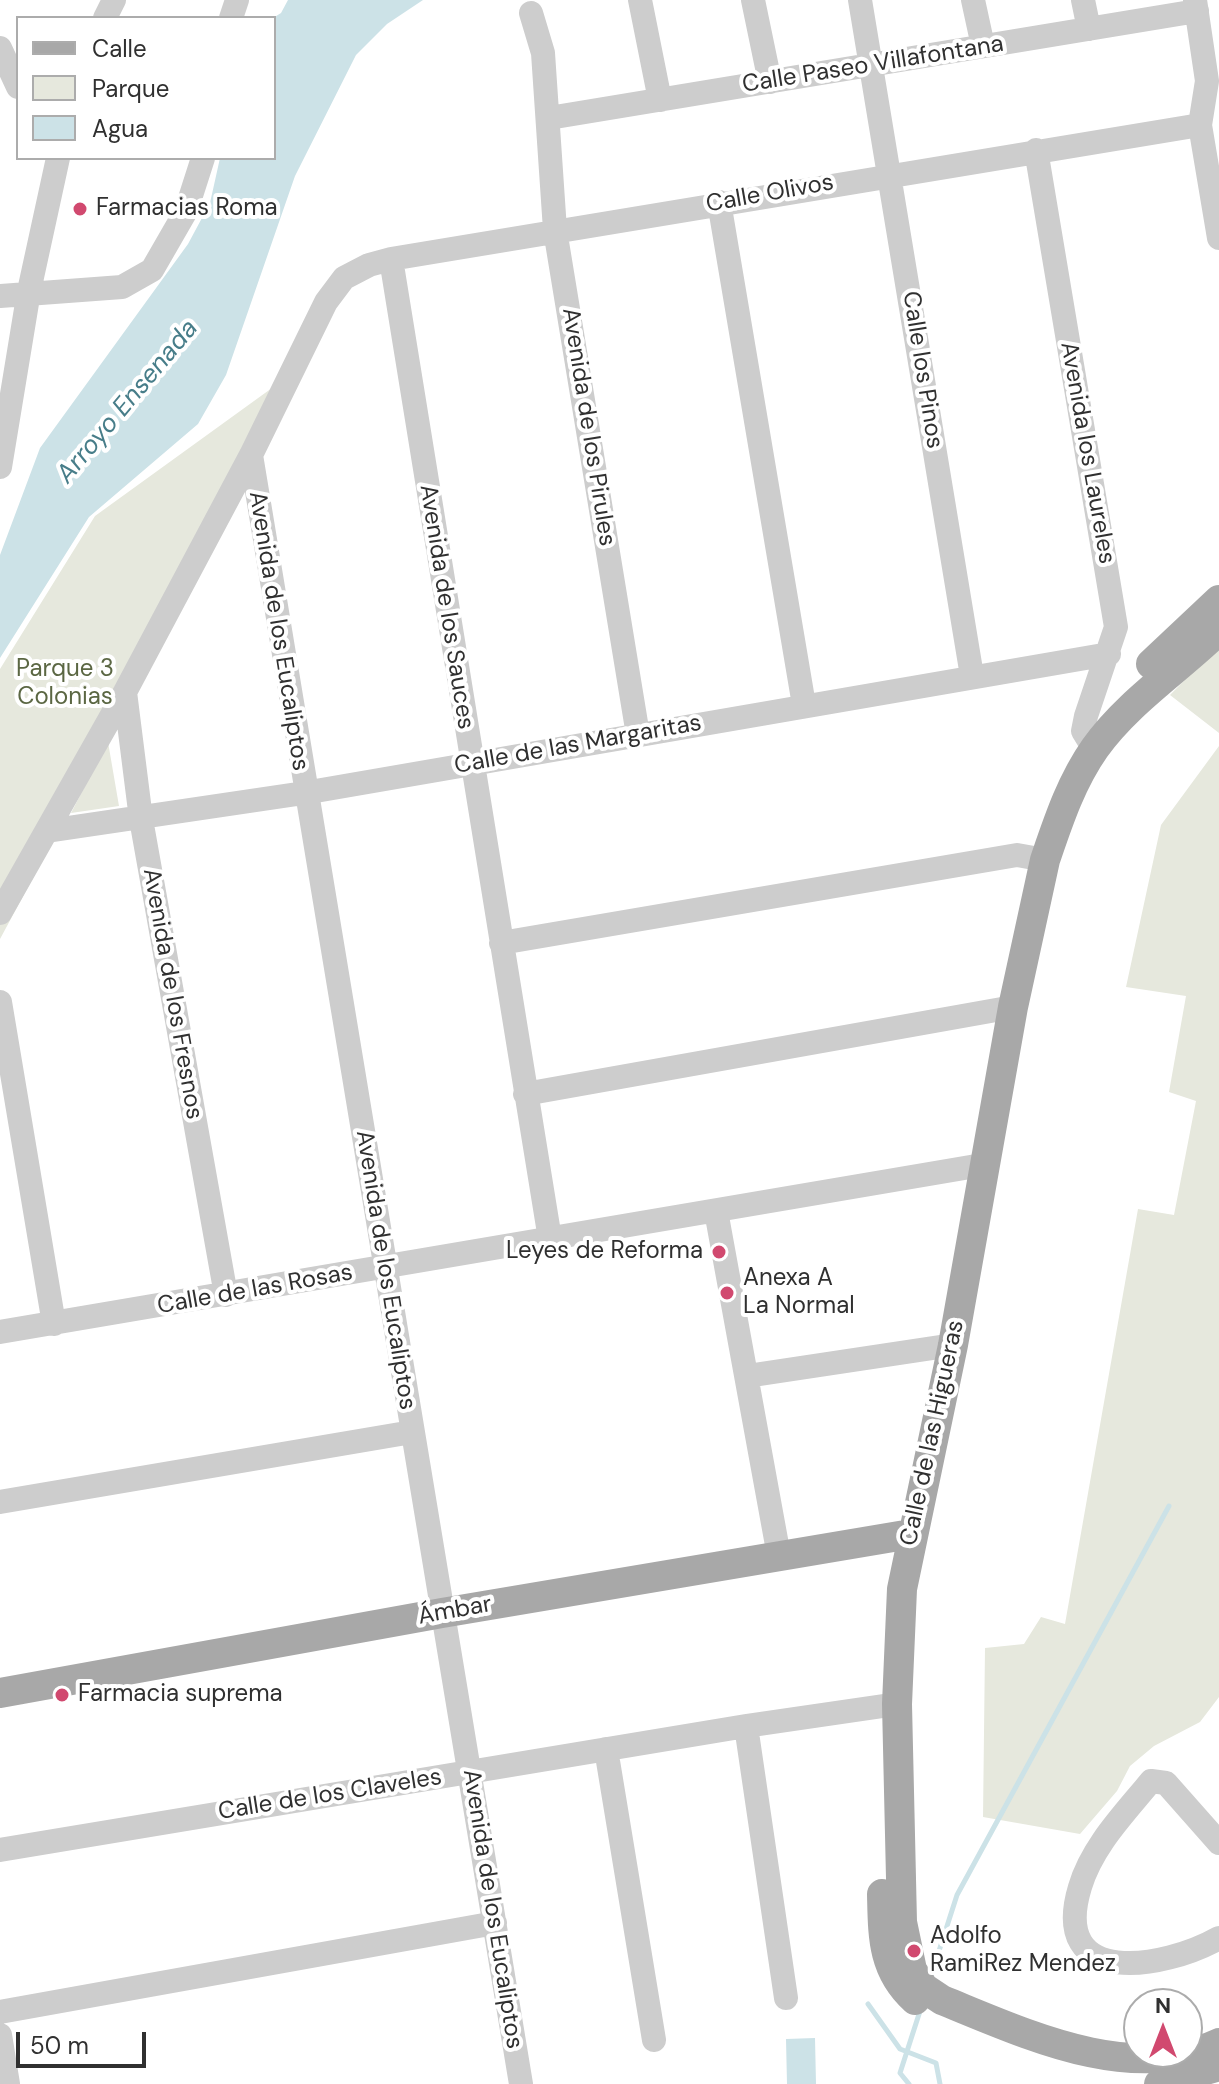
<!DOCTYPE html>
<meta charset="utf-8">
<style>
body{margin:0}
#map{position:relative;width:1219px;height:2084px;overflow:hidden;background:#fff;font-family:"DM Sans",sans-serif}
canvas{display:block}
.legend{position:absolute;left:16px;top:16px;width:260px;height:144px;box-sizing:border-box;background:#fff;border:2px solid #acacac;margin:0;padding:10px 14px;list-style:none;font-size:24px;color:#303030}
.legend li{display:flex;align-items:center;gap:16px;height:40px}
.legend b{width:40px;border:2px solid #acacac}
.north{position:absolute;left:1123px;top:1988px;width:80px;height:80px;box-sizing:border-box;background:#fff;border:2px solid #acacac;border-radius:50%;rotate:0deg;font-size:22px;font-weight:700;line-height:32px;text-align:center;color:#303030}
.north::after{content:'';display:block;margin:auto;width:28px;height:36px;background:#d1496f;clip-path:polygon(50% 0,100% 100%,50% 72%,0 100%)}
.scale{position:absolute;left:16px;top:2032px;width:130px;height:36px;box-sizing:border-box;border:4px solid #303030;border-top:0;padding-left:10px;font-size:24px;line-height:28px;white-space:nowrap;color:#303030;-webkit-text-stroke:6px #fff;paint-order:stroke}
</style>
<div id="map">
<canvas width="1219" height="2084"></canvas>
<ul class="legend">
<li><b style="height:10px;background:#a8a8a8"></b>Calle</li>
<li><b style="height:22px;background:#e6e8dd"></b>Parque</li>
<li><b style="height:22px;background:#cce2e7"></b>Agua</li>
</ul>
<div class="north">N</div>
<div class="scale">50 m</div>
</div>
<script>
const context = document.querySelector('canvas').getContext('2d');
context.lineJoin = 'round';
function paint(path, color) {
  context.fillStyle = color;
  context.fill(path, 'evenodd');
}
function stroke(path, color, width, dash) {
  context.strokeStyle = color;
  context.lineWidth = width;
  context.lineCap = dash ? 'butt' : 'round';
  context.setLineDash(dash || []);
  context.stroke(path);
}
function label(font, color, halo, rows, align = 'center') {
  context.font = font + ' "DM Sans",sans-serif';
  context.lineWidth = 8;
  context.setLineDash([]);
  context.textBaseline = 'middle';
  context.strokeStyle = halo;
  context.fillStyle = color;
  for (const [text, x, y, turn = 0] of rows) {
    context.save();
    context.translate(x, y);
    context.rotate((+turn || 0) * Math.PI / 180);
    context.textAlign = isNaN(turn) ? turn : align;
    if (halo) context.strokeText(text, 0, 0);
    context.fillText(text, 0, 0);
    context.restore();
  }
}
paint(new Path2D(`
 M 301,367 L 258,461 L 0,939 L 0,669 L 95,516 Z
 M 1219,645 L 1219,733 L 1170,695 Z
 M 108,742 L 119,806 L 71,813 Z
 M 1219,746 L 1219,1697 L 1200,1722 L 1154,1746 L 1130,1766 L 1117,1791 L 1080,1834 L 983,1817 L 985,1648 L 1024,1644 L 1041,1617 L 1065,1624 L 1138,1209 L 1174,1215 L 1196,1101 L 1169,1092 L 1186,996 L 1126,987 L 1161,825 Z`), '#e6e8dd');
paint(new Path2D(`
 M 288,0 L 423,0 L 387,24 L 356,55 L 295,176 L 226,375 L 198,424 L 89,517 L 0,658 L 0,555 L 40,448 L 188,244 L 210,203 L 220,158 L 274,158 L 273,18 L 281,13 Z
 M 815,2038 L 816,2084 L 787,2084 L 786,2039 Z`), '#cce2e7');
stroke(new Path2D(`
 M 930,1979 L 957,1895 L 1169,1506
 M 868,2004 L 900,2049 L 936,2063 L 940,2084
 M 909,2084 L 900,2073 L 920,2011`), '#cce2e7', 5);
stroke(new Path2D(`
 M 640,0 L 660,100
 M 753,0 L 770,82
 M 860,0 L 972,676
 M 973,0 L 983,46
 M 1083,0 L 1089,29
 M 1195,0 L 1207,81 L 1200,125 L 1219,238
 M 531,13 L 543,53 L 555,230 L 638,735
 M 105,18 L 114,0
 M 231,18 L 237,0
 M 0,48 L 18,87
 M 549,118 L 1197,11
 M 1036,150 L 1116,627 L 1086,716 L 1083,731 L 1094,749
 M 719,202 L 804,705
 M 391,259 L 550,1239
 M 0,296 L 122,287 L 152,270 L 186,211 L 203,158
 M 251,455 L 521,2084
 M 0,467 L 29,291 L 58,158
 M 125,692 L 141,819 L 226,1295
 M 47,831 L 304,793 L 1109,654
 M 0,913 L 125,692 L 251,455 L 326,302 L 344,278 L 369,265 L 391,259 L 1200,125
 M 501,943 L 1017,855 L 1045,860
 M 0,1002 L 54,1324
 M 525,1094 L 1013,1007
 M 716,1211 L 779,1556
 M 0,1332 L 982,1165
 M 747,1376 L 953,1345
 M 0,1502 L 412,1432
 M 746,1726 L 786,1998
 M 606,1749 L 654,2040
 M 1219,1843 L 1166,1783 L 1151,1781 C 1125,1813 1092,1846 1080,1887 C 1049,1989 1164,1969 1219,1938
 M 0,1850 L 746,1726 L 897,1704
 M 0,2012 L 495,1923
 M 0,2035 L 8,2084`), '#cdcdcd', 24);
stroke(new Path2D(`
 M 1219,630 C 1178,670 1128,702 1095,748 C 1071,782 1058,822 1045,860 L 1013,1007 L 953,1345 L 902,1589 L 897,1704 L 902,1922 L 912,1970 L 924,1988 L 942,2000 C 1026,2034 1130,2084 1219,2043
 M 1151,664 L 1219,600
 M 0,1693 L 442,1613 L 911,1534
 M 882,1894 C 883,1936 882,1970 915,2000
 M 1159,2084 L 1219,2066`), '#a8a8a8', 30);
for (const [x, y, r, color] of [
 [80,209,8,"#d1496f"],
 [719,1252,8,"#d1496f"],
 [727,1293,8,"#d1496f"],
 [62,1695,8,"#d1496f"],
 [914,1951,8,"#d1496f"]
]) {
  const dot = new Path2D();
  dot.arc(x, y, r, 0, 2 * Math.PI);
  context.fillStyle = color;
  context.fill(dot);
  stroke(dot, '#fff', 3);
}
label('24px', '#303030', '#fff', [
 ["Calle Paseo Villafontana",873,65,-9],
 ["Calle Olivos",770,194,-10],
 ["Calle los Pinos",922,370,81],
 ["Avenida de los Pirules",588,427,81],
 ["Avenida los Laureles",1087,453,80],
 ["Avenida de los Sauces",446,607,81],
 ["Avenida de los Eucaliptos",278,631,81],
 ["Calle de las Margaritas",578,745,-10],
 ["Avenida de los Fresnos",172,994,80],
 ["Avenida de los Eucaliptos",385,1270,81],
 ["Calle de las Rosas",255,1290,-10],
 ["Calle de las Higueras",933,1433,-78],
 ["Ámbar",455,1611,-10],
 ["Calle de los Claveles",330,1795,-9],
 ["Avenida de los Eucaliptos",492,1909,81]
]);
label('24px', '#303030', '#fff', [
 ["Farmacias Roma",96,209],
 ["Leyes de Reforma",703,1252,"right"],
 ["Anexa A",743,1279],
 ["La Normal",743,1307],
 ["Farmacia suprema",78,1695],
 ["Adolfo",930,1937],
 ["RamiRez Mendez",930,1965]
], 'left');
label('24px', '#5b6743', '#fff', [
 ["Parque 3",65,670],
 ["Colonias",65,698]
]);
label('italic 26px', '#477d89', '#fff', [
 ["Arroyo Ensenada",128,402,-50]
]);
</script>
